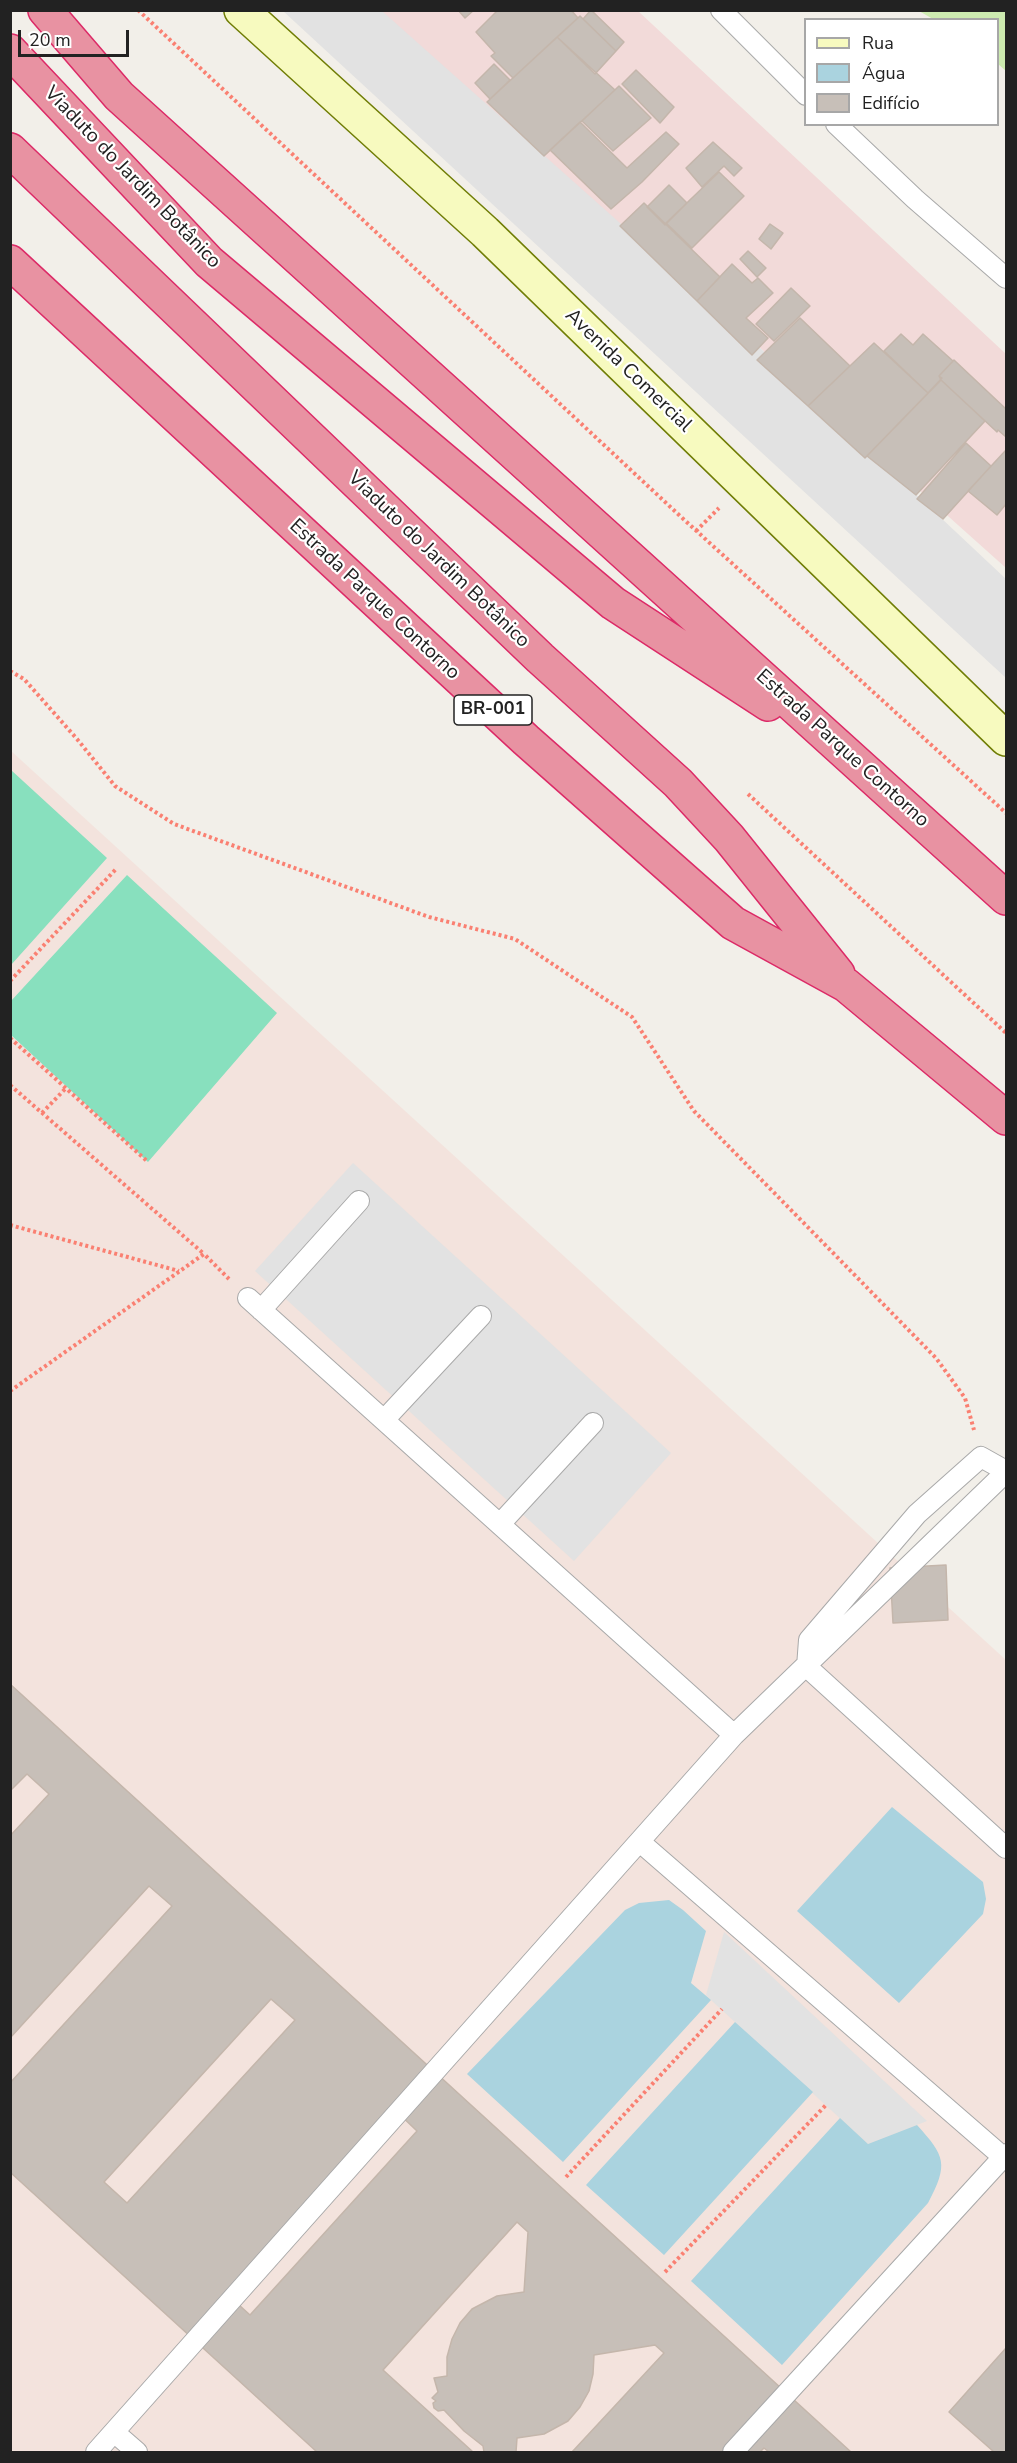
<!DOCTYPE html>
<meta charset="utf-8">
<style>
body{margin:0}
#map{position:relative;width:1017px;height:2463px;overflow:hidden;background:#f2efe9;font-family:"Nunito Sans",sans-serif}
canvas{display:block}
.frame{position:absolute;inset:0;border:12px solid #222;pointer-events:none}
.legend{position:absolute;left:804px;top:18px;width:195px;height:108px;box-sizing:border-box;background:#fff;border:2px solid #a7a7a7;margin:0;padding:8px 10px;list-style:none;font-size:18px;color:#222}
.legend li{display:flex;align-items:center;gap:12px;height:30px}
.legend b{width:30px;border:2px solid #a7a7a7}
.scale{position:absolute;left:18px;top:30px;width:111px;height:27px;box-sizing:border-box;border:3px solid #222;border-top:0;padding-left:8px;font-size:18px;line-height:21px;white-space:nowrap;color:#222;-webkit-text-stroke:4px #fff;paint-order:stroke}
</style>
<div id="map">
<canvas width="1017" height="2463"></canvas>
<div class="frame"></div>
<ul class="legend">
<li><b style="height:8px;background:#f7fabf"></b>Rua</li>
<li><b style="height:16px;background:#aad3df"></b>Água</li>
<li><b style="height:16px;background:#c7bfb8"></b>Edifício</li>
</ul>
<div class="scale">20 m</div>
</div>
<script>
const context = document.querySelector('canvas').getContext('2d');
context.lineJoin = 'round';
function paint(path, color) {
  context.fillStyle = color;
  context.fill(path, 'evenodd');
}
function stroke(path, color, width, dash) {
  context.strokeStyle = color;
  context.lineWidth = width;
  context.lineCap = dash ? 'butt' : 'round';
  context.setLineDash(dash || []);
  context.stroke(path);
}
function label(font, color, halo, rows, align = 'center') {
  context.font = font + ' "Nunito Sans",sans-serif';
  context.lineWidth = 4.5;
  context.setLineDash([]);
  context.textBaseline = 'middle';
  context.strokeStyle = halo;
  context.fillStyle = color;
  for (const [text, x, y, turn = 0] of rows) {
    context.save();
    context.translate(x, y);
    context.rotate((+turn || 0) * Math.PI / 180);
    context.textAlign = isNaN(turn) ? turn : align;
    if (halo) context.strokeText(text, 0, 0);
    context.fillText(text, 0, 0);
    context.restore();
  }
}
paint(new Path2D(`
 M 376,11 L 638,11 L 1006,354 L 1006,568 L 758,346 Z`), '#f2dad9');
paint(new Path2D(`
 M 10,750 L 1006,1660 L 1006,2452 L 11,2452 Z`), '#f3e3dd');
paint(new Path2D(`
 M 919,11 L 1006,11 L 1006,71 L 998,64 L 998,20 L 933,19 Z`), '#cdebb0');
paint(new Path2D(`
 M 11,770 L 107,858 L 11,965 Z
 M 127,875 L 277,1013 L 148,1162 L 11,1035 L 11,1001 Z`), '#88e0be');
paint(new Path2D(`
 M 283,11 L 382,11 L 758,346 L 1006,579 L 1006,678 Z
 M 353,1163 L 671,1453 L 574,1561 L 255,1271 Z
 M 724,1932 L 927,2121 L 868,2144 L 711,2000 L 706,1995 Z`), '#e2e2e2');
paint(new Path2D(`
 M 892,1807 L 983,1882 L 986,1899 L 983,1914 L 899,2003 L 797,1911 Z
 M 669,1900 L 683,1910 L 706,1931 L 691,1983 L 711,2000 L 563,2162 L 467,2074 L 625,1910 L 639,1903 Z
 M 735,2022 L 813,2092 L 664,2255 L 586,2185 Z
 M 840,2118 L 868,2144 L 917,2125 C 945,2156 949,2164 928,2203 L 782,2365 L 691,2281 Z`), '#aad3df');
const building = new Path2D(`
 M 458,10 L 474,10 L 465,18 Z
 M 498,10 L 571,10 L 578,18 L 513,78 L 491,56 L 495,53 L 476,32 Z
 M 591,10 L 624,42 L 616,51 L 583,19 Z
 M 580,16 L 616,51 L 595,74 L 557,37 Z
 M 557,37 L 615,90 L 544,156 L 487,102 Z
 M 494,64 L 510,80 L 490,99 L 475,83 Z
 M 636,70 L 674,107 L 660,123 L 622,84 Z
 M 619,86 L 651,118 L 613,151 L 582,121 Z
 M 580,122 L 627,168 L 666,132 L 679,144 L 642,182 L 611,209 L 550,150 Z
 M 713,142 L 742,168 L 734,176 L 724,166 L 702,187 L 686,168 Z
 M 719,172 L 744,196 L 692,248 L 666,223 Z
 M 669,185 L 687,203 L 665,225 L 647,207 Z
 M 644,203 L 720,277 L 697,301 L 620,226 Z
 M 770,224 L 783,233 L 771,249 L 759,239 Z
 M 748,251 L 766,268 L 757,277 L 740,259 Z
 M 732,264 L 752,283 L 758,278 L 773,293 L 746,318 L 768,338 L 752,355 L 697,301 Z
 M 791,288 L 810,306 L 774,341 L 756,324 Z
 M 800,318 L 850,366 L 808,406 L 757,360 Z
 M 901,334 L 913,345 L 923,334 L 953,361 L 939,376 L 942,378 L 928,393 L 884,351 Z
 M 874,343 L 928,393 L 865,458 L 808,406 Z
 M 954,360 L 1006,409 L 1006,437 L 998,430 L 997,432 L 941,380 L 939,376 Z
 M 941,380 L 985,421 L 916,495 L 867,456 Z
 M 966,443 L 991,466 L 943,519 L 917,499 Z
 M 1006,450 L 1006,504 L 997,515 L 968,491 Z
 M 946,1565 L 948,1620 L 893,1623 L 890,1568 Z
 M 10,1684 L 851,2452 L 769,2452 L 764,2448 L 760,2452 L 572,2452 L 664,2353 L 655,2345 L 594,2355 L 593,2374 L 589,2391 L 580,2407 L 568,2421 L 544,2434 L 517,2438 L 516,2452 L 484,2452 L 483,2446 L 464,2431 L 444,2410 L 438,2411 L 434,2408 L 433,2403 L 436,2401 L 432,2398 L 438,2392 L 434,2378 L 447,2376 L 447,2357 L 452,2339 L 460,2323 L 472,2309 L 497,2296 L 524,2292 L 528,2232 L 517,2222 L 383,2370 L 473,2452 L 317,2452 L 10,2172 L 10,2083 L 172,1906 L 149,1886 L 10,2038 L 10,1836 L 49,1794 L 27,1774 L 10,1791 ZM 271,1999 L 295,2020 L 127,2203 L 104,2182 ZM 395,2110 L 417,2131 L 250,2315 L 227,2294 Z
 M 1006,2348 L 1006,2452 L 994,2452 L 949,2412 Z`);
paint(building, '#c7bfb8');
stroke(building, '#c4b6ab', 1.5);
const lane = new Path2D(`
 M 721,10 L 806,95
 M 836,124 L 915,199 L 1006,278
 M 248,1298 L 734,1735
 M 261,1310 L 359,1201
 M 384,1420 L 481,1316
 M 1006,1471 L 981,1457 L 917,1514 L 809,1640 L 807,1667 L 1006,1848
 M 500,1524 L 593,1423
 M 640,1842 L 1003,2157
 M 114,2432 L 137,2452
 M 96,2452 L 734,1735 L 1006,1472
 M 733,2452 L 1006,2154`);
const secondary = new Path2D(`
 M 241,10 L 485,232 L 1006,739`);
const highway = new Path2D(`
 M 45,10 L 119,96 L 1006,898
 M 10,51 L 209,262 L 613,603 L 768,704
 M 10,150 L 540,658 L 678,783 L 729,838 L 838,974
 M 10,262 L 526,740 L 733,923 L 846,985 L 1006,1118`);
stroke(lane, '#a9a9a9', 22);
stroke(secondary, '#707d05', 36);
stroke(highway, '#dc2a67', 36);
stroke(new Path2D(`
 M 138,10 L 679,515 L 1006,813
 M 696,531 L 719,508
 M 10,671 L 24,679 L 77,739 L 115,786 L 174,824 L 429,917 L 515,939 L 632,1017 L 694,1111 L 936,1358 L 965,1398 L 974,1430
 M 748,794 L 1006,1033
 M 10,981 L 117,868
 M 10,1038 L 148,1162
 M 10,1085 L 204,1254
 M 42,1113 L 66,1088
 M 10,1225 L 179,1271
 M 10,1391 L 204,1254 L 229,1279
 M 566,2177 L 722,2009
 M 665,2272 L 826,2105`), '#fa8072', 4, [3, 3]);
stroke(lane, '#fff', 20);
stroke(secondary, '#f7fabf', 33);
stroke(highway, '#e892a2', 33);
for (const [x, y, w] of [
 [493,710,78]
]) {
  const box = new Path2D();
  box.roundRect(x - w / 2, y - 15, w, 30, 4.5);
  context.fillStyle = '#fff';
  context.fill(box);
  stroke(box, '#222', 1.5);
}
label('bold 18px', '#222', null, [
 ["BR-001",493,710]
]);
label('20px', '#222', '#fff', [
 ["Viaduto do Jardim Botânico",132,178,46],
 ["Avenida Comercial",628,371,44],
 ["Viaduto do Jardim Botânico",438,560,44],
 ["Estrada Parque Contorno",374,600,43],
 ["Estrada Parque Contorno",842,749,42]
]);
</script>
